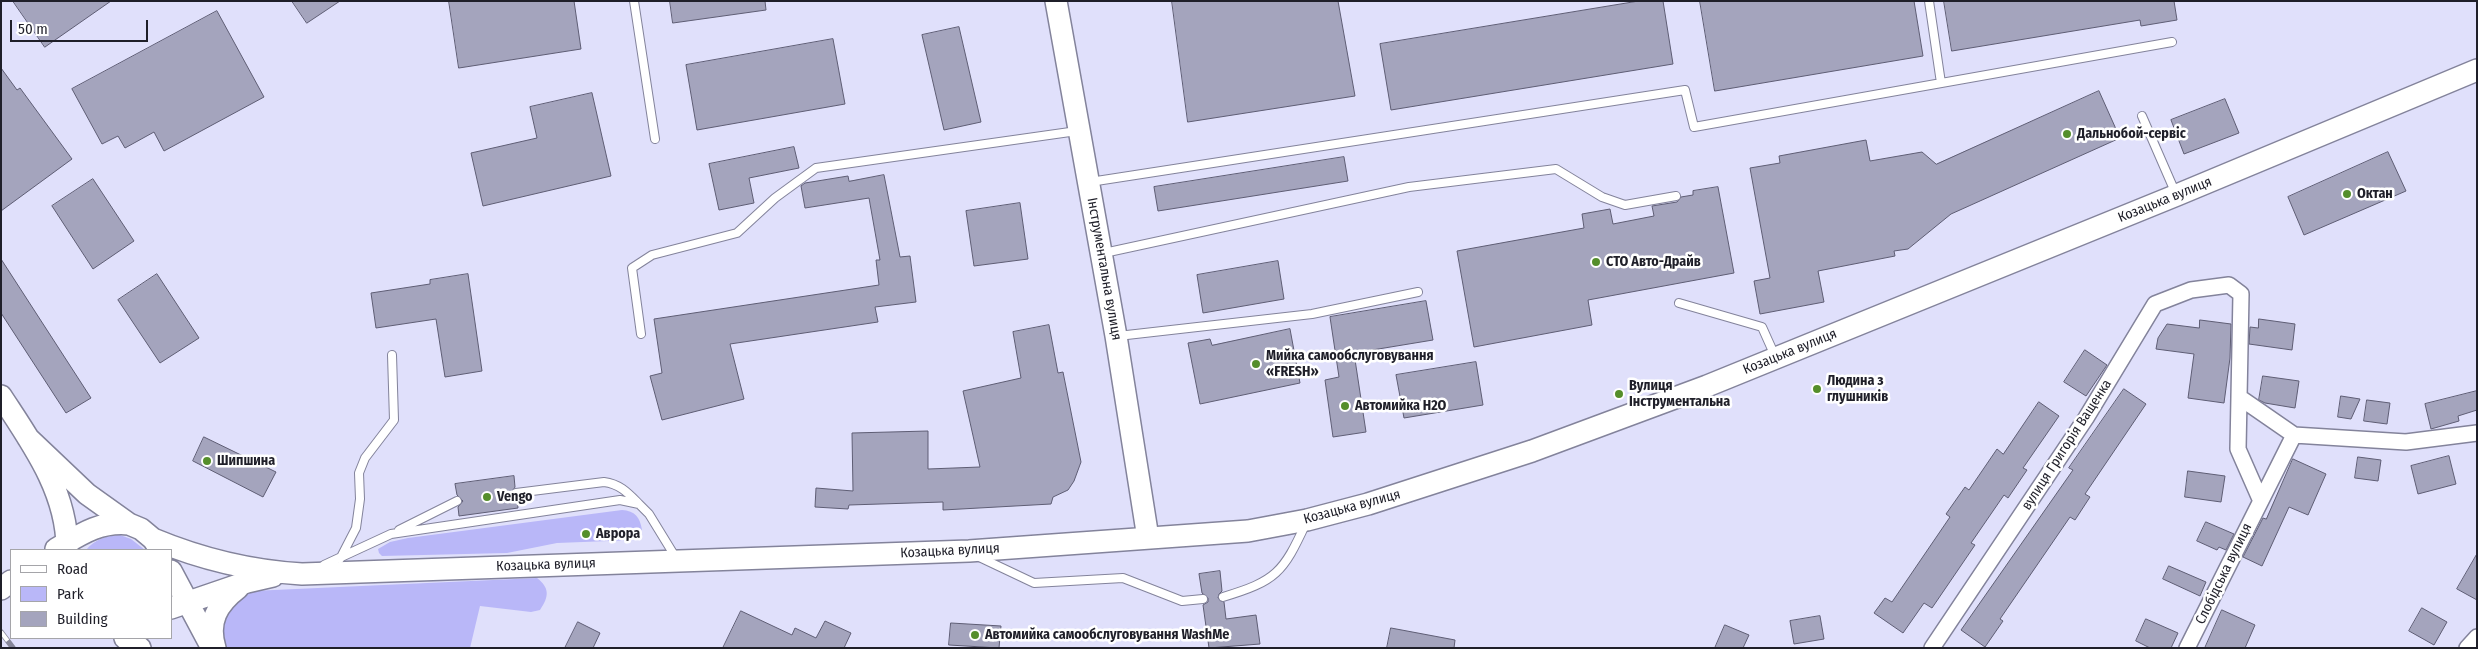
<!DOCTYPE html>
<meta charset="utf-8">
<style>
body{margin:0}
#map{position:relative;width:2478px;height:649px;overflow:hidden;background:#e0e0fb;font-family:"Fira Sans Condensed",sans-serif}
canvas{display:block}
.frame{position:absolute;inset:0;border:2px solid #1f1f29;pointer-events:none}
.legend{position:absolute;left:10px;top:549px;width:162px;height:90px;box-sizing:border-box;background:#fff;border:1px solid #a5a5a9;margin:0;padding:6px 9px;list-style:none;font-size:15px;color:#1f1f29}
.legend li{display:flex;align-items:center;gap:10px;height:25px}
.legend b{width:25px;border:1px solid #a5a5a9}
.scale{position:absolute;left:10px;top:20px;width:138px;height:22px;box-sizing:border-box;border:2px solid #1f1f29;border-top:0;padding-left:6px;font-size:15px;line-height:18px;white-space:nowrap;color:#1f1f29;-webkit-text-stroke:4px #fff;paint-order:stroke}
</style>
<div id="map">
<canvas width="2478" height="649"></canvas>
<div class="frame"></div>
<ul class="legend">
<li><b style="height:6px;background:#fff"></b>Road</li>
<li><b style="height:14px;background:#b9b7f8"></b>Park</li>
<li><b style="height:14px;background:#a4a4bd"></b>Building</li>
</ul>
<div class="scale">50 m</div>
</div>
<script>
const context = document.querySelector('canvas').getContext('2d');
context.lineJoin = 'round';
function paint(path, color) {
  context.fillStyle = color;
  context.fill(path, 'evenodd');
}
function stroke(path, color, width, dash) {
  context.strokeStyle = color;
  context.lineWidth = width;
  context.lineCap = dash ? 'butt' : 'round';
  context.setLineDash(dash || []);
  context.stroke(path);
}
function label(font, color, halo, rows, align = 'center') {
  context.font = font + ' "Fira Sans Condensed",sans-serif';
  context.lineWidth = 5;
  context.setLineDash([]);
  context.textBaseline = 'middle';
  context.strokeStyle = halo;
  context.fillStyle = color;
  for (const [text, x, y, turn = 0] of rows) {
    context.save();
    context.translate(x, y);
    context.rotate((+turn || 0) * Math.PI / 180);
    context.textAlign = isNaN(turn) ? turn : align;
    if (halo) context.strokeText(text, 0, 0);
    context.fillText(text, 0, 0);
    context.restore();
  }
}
paint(new Path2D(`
 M 622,510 C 635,511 640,517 642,530 L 635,540 L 557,543 L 507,553 L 382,556 L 379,553 L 378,549 L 390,542 L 408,538 Z
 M 120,535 L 131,539 L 145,550 L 86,550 C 95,539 106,536 120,535 Z
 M 537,578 C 550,588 549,597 540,610 L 531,612 L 480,606 L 470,648 L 226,648 C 217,622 230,603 252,591 Z`), '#b9b7f8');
const building = new Path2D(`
 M 13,1 L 111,1 L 45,47 Z
 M 292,1 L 340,1 L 307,23 Z
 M 449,1 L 574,1 L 581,49 L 459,68 Z
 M 670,1 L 765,1 L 766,10 L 673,23 Z
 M 1172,1 L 1338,1 L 1355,96 L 1188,122 Z
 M 1639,1 L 1663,1 L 1673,64 L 1391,110 L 1380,44 Z
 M 1700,1 L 1914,1 L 1923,56 L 1715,91 Z
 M 1944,1 L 2174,1 L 2177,20 L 2141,26 L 2140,20 L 1952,51 Z
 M 217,11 L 264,97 L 164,151 L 154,132 L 125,148 L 118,136 L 102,144 L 72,89 Z
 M 959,27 L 981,122 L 944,130 L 922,35 Z
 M 833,39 L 845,104 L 697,130 L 686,65 Z
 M 1,68 L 17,90 L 20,88 L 72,159 L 1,211 Z
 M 2099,91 L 2120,138 L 1951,214 L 1908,249 L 1894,251 L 1895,256 L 1818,271 L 1824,302 L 1760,314 L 1754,281 L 1770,278 L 1750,168 L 1780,163 L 1779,156 L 1866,140 L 1870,161 L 1922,152 L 1936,164 Z
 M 592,93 L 611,176 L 483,206 L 471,153 L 537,138 L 530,107 Z
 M 2225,99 L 2239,133 L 2184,154 L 2171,120 Z
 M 794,147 L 799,168 L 749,178 L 754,203 L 719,210 L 709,164 Z
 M 2388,152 L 2406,191 L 2304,235 L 2288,197 Z
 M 1344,157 L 1348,181 L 1158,211 L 1154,187 Z
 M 884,175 L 900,257 L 910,256 L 916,302 L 875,307 L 878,322 L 730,344 L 744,399 L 662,420 L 650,376 L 662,373 L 654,319 L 879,285 L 876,260 L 880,260 L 869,198 L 805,208 L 801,186 L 805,183 L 848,176 L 849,181 Z
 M 93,179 L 134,241 L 93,269 L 52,206 Z
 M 1718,187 L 1734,273 L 1588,300 L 1592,325 L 1474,347 L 1457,251 L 1584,228 L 1582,214 L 1610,209 L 1613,224 L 1654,216 L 1652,206 L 1677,202 L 1681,197 L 1693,195 L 1693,191 Z
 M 1020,203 L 1028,259 L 974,266 L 966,211 Z
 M 1,259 L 91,398 L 66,413 L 1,313 Z
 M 1278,261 L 1284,299 L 1203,313 L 1197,275 Z
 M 157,274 L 199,338 L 160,363 L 118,300 Z
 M 468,274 L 482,371 L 445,377 L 436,319 L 376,328 L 371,293 L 430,284 L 430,280 Z
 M 1426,301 L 1433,340 L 1354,353 L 1366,432 L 1333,437 L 1325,380 L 1339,377 L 1330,317 Z
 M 2259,319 L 2295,324 L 2292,350 L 2249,344 L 2250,327 L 2258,328 Z
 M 2200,320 L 2231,324 L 2230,358 L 2224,403 L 2188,398 L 2194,354 L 2156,349 L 2158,338 L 2167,324 L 2199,328 Z
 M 1049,325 L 1058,373 L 1063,372 L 1081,462 L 1074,481 L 1068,490 L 1053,497 L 1051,504 L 943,510 L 943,502 L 849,505 L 848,509 L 815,507 L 816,488 L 853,491 L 852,433 L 928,431 L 928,469 L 980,467 L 963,391 L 1021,378 L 1013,332 Z
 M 1290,329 L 1300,383 L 1200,404 L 1188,343 L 1210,339 L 1212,345 Z
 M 2085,350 L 2107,365 L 2086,396 L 2064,382 Z
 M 1476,362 L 1483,405 L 1404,418 L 1396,375 Z
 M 2263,376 L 2299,381 L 2295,408 L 2265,403 L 2259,400 Z
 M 2124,389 L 2146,404 L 2085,494 L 2090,497 L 2075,520 L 2070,517 L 2000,619 L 2003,621 L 1985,647 L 1961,630 L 2073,470 L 2069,468 Z
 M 2477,391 L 2477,410 L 2458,416 L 2459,421 L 2431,429 L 2425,404 Z
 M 2341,396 L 2360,399 L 2351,419 L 2338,417 Z
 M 2367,400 L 2390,403 L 2387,424 L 2364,421 Z
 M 2039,402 L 2059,416 L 2023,468 L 2027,470 L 2008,498 L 2004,495 L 1971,543 L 1975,545 L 1932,608 L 1924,603 L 1903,633 L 1874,613 L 1885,598 L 1892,602 L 1950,517 L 1946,514 L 1965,487 L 1969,490 L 1997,449 L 2003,454 Z
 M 204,437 L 276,472 L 263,497 L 193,461 Z
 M 2449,456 L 2456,484 L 2418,494 L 2411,466 Z
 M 2358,457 L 2381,460 L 2378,481 L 2355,478 Z
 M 2293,459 L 2326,474 L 2308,515 L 2289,507 L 2262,566 L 2243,557 L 2263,518 L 2266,519 Z
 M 2188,471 L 2225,476 L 2221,502 L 2185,497 Z
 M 514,476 L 515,487 L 511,494 L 517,499 L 518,508 L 459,516 L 458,507 L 463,501 L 457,495 L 455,484 Z
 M 2206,522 L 2234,534 L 2226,550 L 2219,547 L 2217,550 L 2197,541 Z
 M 2477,554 L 2477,600 L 2457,589 Z
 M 2169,566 L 2206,582 L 2200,596 L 2163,579 Z
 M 1220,571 L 1222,591 L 1219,594 L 1218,598 L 1224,602 L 1226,619 L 1256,615 L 1260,644 L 1209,648 L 1203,605 L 1208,602 L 1208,598 L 1202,593 L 1199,574 Z
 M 2422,608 L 2447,622 L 2434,645 L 2409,631 Z
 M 2222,610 L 2255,625 L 2245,648 L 2205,648 Z
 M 741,611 L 792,635 L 795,628 L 816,638 L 825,621 L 851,633 L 844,648 L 723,648 Z
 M 1820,616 L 1824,639 L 1794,644 L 1790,621 Z
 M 2146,619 L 2178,633 L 2171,648 L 2150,648 L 2136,641 Z
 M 578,622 L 600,633 L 593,648 L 565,648 Z
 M 951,623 L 1001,626 L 999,648 L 949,645 Z
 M 1725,625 L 1749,635 L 1743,648 L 1715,648 Z
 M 1391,628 L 1455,640 L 1454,648 L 1387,648 Z`);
paint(building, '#a4a4bd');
stroke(building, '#5e5d74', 1);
const lane = new Path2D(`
 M 634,1 L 655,139
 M 1929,1 L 1941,83
 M 2142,116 L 2176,194
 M 1090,182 L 1685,90 L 1694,127 L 2172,42
 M 1104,253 L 1409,187 L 1556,169 L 1602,197 L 1625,205 L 1676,196
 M 1679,303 L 1762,327 L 1775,356
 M 641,334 L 632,268 L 652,255 L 737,233 L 775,198 L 816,168 L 1077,131
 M 1118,336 L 1312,314 L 1418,292
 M 516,493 L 604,482 C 620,484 628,493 639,504
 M 399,530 L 457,501
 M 977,556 L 1034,583 L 1123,578 L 1182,601 L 1203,599
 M 340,559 L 356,528 L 360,499 L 359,473 L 365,458 L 394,420 L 392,355
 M 324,565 L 391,534 L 620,500 L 639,504 L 649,514 L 676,558
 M 1223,597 C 1276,581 1283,573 1306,523`);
const street = new Path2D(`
 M 2239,397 L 2294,435 L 2406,442 L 2477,433
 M 1932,648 L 2086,418 L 2155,304 L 2191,290 L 2229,285 L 2241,294 L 2238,449 L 2260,499
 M 2187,648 L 2294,435
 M 2467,648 L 2477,637`);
const secondary = new Path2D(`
 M 1056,1 L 1116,336 L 1148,538
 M 1,396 C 31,442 68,492 67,550
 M 28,438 L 87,494 L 129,524 L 141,529 L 153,539 L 160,549
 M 153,539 C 201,559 250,571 302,574 L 969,551 L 1248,531 L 1307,520 L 1368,504 L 1532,451 L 1707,386 L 2177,195 L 2477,70
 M 56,549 C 81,534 100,521 129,524
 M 171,571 L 212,648
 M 1,589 L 11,581
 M 171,608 L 247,582 L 273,576
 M 125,638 L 140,648
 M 215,648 C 207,622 217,604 238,588`);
stroke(lane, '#83839b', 10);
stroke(street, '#83839b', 18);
stroke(secondary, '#83839b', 24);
stroke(lane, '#fff', 8);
stroke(street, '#fff', 15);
stroke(secondary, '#fff', 21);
const rail = new Path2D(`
 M 1,632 L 13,648`);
stroke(rail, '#87879a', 5.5);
stroke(rail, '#fff', 4, [11]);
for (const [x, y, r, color] of [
 [2067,134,5,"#558e2b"],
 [2347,194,5,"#558e2b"],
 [1596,262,5,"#558e2b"],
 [1256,364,5,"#558e2b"],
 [1817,389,5,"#558e2b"],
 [1619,394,5,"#558e2b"],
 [1345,406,5,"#558e2b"],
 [207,461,5,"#558e2b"],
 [487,497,5,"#558e2b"],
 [586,534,5,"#558e2b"],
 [975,635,5,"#558e2b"]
]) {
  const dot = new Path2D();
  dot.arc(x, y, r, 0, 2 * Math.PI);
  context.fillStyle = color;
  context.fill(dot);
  stroke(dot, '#fff', 2);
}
label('bold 14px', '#1f1f29', '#fff', [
 ["Дальнобой-сервіс",2077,134],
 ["Октан",2357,194],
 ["СТО Авто-Драйв",1606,262],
 ["Мийка самообслуговування",1266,356],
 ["«FRESH»",1266,372],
 ["Людина з",1827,381],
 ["глушників",1827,397],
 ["Вулиця",1629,386],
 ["Інструментальна",1629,402],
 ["Автомийка H2O",1355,406],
 ["Шипшина",217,461],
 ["Vengo",497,497],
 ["Аврора",596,534],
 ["Автомийка самообслуговування WashMe",985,635]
], 'left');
label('14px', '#1f1f29', '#fff', [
 ["Козацька вулиця",2165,200,-22],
 ["Інструментальна вулиця",1104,269,80],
 ["Козацька вулиця",1790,352,-22],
 ["вулиця Григорія Ващенка",2067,445,-57],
 ["Козацька вулиця",1352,507,-15],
 ["Козацька вулиця",950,551,-3],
 ["Козацька вулиця",546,565,-2],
 ["Слобідська вулиця",2224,574,-64]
]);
</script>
